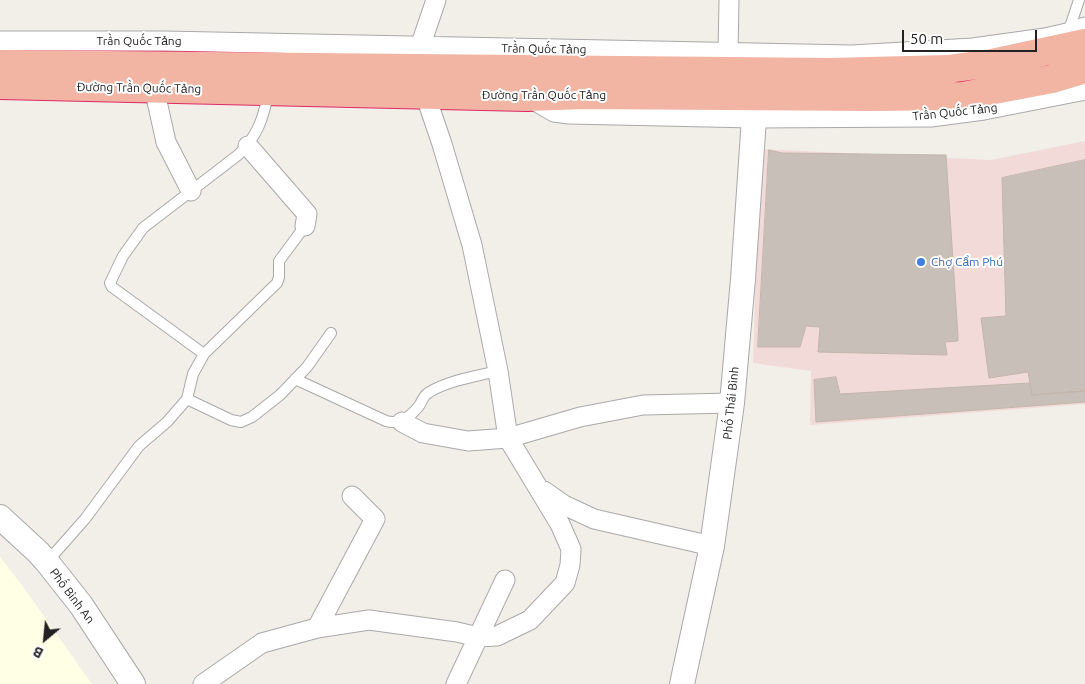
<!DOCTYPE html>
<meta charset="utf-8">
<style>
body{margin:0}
#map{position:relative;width:1085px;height:684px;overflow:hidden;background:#f2efe9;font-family:Ubuntu,sans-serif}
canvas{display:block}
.north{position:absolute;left:20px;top:614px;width:50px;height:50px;-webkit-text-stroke:4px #fff;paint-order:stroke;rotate:208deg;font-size:14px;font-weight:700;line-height:20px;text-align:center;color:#222}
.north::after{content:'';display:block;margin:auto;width:18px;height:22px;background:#222;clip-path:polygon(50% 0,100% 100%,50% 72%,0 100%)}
.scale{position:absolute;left:902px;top:30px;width:135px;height:22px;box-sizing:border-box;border:2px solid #222;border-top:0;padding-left:6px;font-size:15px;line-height:18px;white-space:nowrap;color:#222;-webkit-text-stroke:4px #fff;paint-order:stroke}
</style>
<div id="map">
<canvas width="1085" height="684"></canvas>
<div class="north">B</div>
<div class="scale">50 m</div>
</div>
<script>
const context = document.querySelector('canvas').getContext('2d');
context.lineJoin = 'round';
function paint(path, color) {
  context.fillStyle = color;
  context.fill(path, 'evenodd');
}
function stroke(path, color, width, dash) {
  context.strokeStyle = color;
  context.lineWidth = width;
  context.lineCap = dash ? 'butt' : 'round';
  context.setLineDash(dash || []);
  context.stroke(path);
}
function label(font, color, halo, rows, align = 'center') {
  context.font = font + ' Ubuntu,sans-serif';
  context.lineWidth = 4;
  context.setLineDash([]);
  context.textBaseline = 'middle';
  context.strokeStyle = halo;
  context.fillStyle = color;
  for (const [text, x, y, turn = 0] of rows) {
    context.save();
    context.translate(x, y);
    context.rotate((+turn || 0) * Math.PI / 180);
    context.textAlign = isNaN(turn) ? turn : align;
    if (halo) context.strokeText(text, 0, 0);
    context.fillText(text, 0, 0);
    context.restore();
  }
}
paint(new Path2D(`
 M 1085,141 L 1085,404 L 810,425 L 811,371 L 753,363 L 760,149 L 991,160 Z`), '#f2dad9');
paint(new Path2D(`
 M 0,557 L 21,584 L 92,684 L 0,684 Z`), '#ffffe5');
const building = new Path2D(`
 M 769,150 L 782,153 L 946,155 L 958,336 L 958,341 L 945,342 L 947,355 L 818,352 L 820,327 L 806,326 L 800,347 L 758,347 Z
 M 1085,160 L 1085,391 L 1032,395 L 1028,372 L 989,378 L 981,318 L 1006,316 L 1002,178 Z
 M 836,377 L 840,394 L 1030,383 L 1032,395 L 1085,391 L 1085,402 L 816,422 L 814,380 Z`);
paint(building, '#c7bfb8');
stroke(building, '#c4b6ab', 1);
const service = new Path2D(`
 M 1068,33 L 1079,0
 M 204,354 L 112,287 L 110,283 L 123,256 L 143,228 L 238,155 C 258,136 263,118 269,92
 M 295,379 L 386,421 C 400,425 410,417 419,406 C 422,402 423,396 428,393 C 446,381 476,376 498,371
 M 187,399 L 231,420 L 241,422 L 252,417 L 280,395 L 307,367 L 331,333
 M 47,562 L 85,519 L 139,446 L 167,422 L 187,399 L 193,374 L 204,354 L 277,283 L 279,277 L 279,261 L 305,226`);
const minor = new Path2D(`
 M 0,41 L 164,41 L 852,55 L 973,48 L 1045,38 L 1067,33 L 1085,27
 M 420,47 L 436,0
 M 728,53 L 729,0
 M 154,88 L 166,142 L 191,191
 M 528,97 L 554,112 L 569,114 L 754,118 L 931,117 L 984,110 L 1085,90
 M 248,146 L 307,214 L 305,226
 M 402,422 L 423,433 L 468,441 L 508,438 L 580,417 L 643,405 L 732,403
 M 544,491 L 564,505 L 594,519 L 712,546
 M 317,628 L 375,519 L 352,496
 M 203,684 L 262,643 L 317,628 L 369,620 L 457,632 L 478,637 L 497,636 L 530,620 L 565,583 L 570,565 L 571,549 L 560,524 L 508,438 L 498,371 L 472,245 L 442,144 L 425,94
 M 456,684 L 505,580`);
const tertiary = new Path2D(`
 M 0,517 L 38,552 L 47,562 L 81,605 L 133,684
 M 682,684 L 712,546 L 732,403 L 743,279 L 754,118`);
const trunk = new Path2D(`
 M 0,64 L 830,72 L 948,69 L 992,63 L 1085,43
 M 0,85 L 527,97 L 584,95 L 872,97 L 963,96 L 1052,79 L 1085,69`);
stroke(service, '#a9a9a9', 12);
stroke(minor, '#a9a9a9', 21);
stroke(tertiary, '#a9a9a9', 26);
stroke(trunk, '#dc2a67', 30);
stroke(service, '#fff', 10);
stroke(minor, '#fff', 19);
stroke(tertiary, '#fff', 24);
stroke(trunk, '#f2b4a3', 28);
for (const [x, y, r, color] of [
 [921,262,5,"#3f7fe0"]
]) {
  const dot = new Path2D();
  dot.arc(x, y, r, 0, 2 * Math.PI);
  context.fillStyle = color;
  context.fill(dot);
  stroke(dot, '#fff', 2);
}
label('12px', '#222', '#fff', [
 ["Trần Quốc Tảng",139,41],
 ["Trần Quốc Tảng",544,49,1],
 ["Đường Trần Quốc Tảng",139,88,1],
 ["Đường Trần Quốc Tảng",544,95],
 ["Trần Quốc Tảng",955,112,-6],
 ["Phố Thái Bình",731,403,-84],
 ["Phố Bình An",72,596,53]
]);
label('12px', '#366cbe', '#fff', [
 ["Chợ Cẩm Phú",931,262]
], 'left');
</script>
